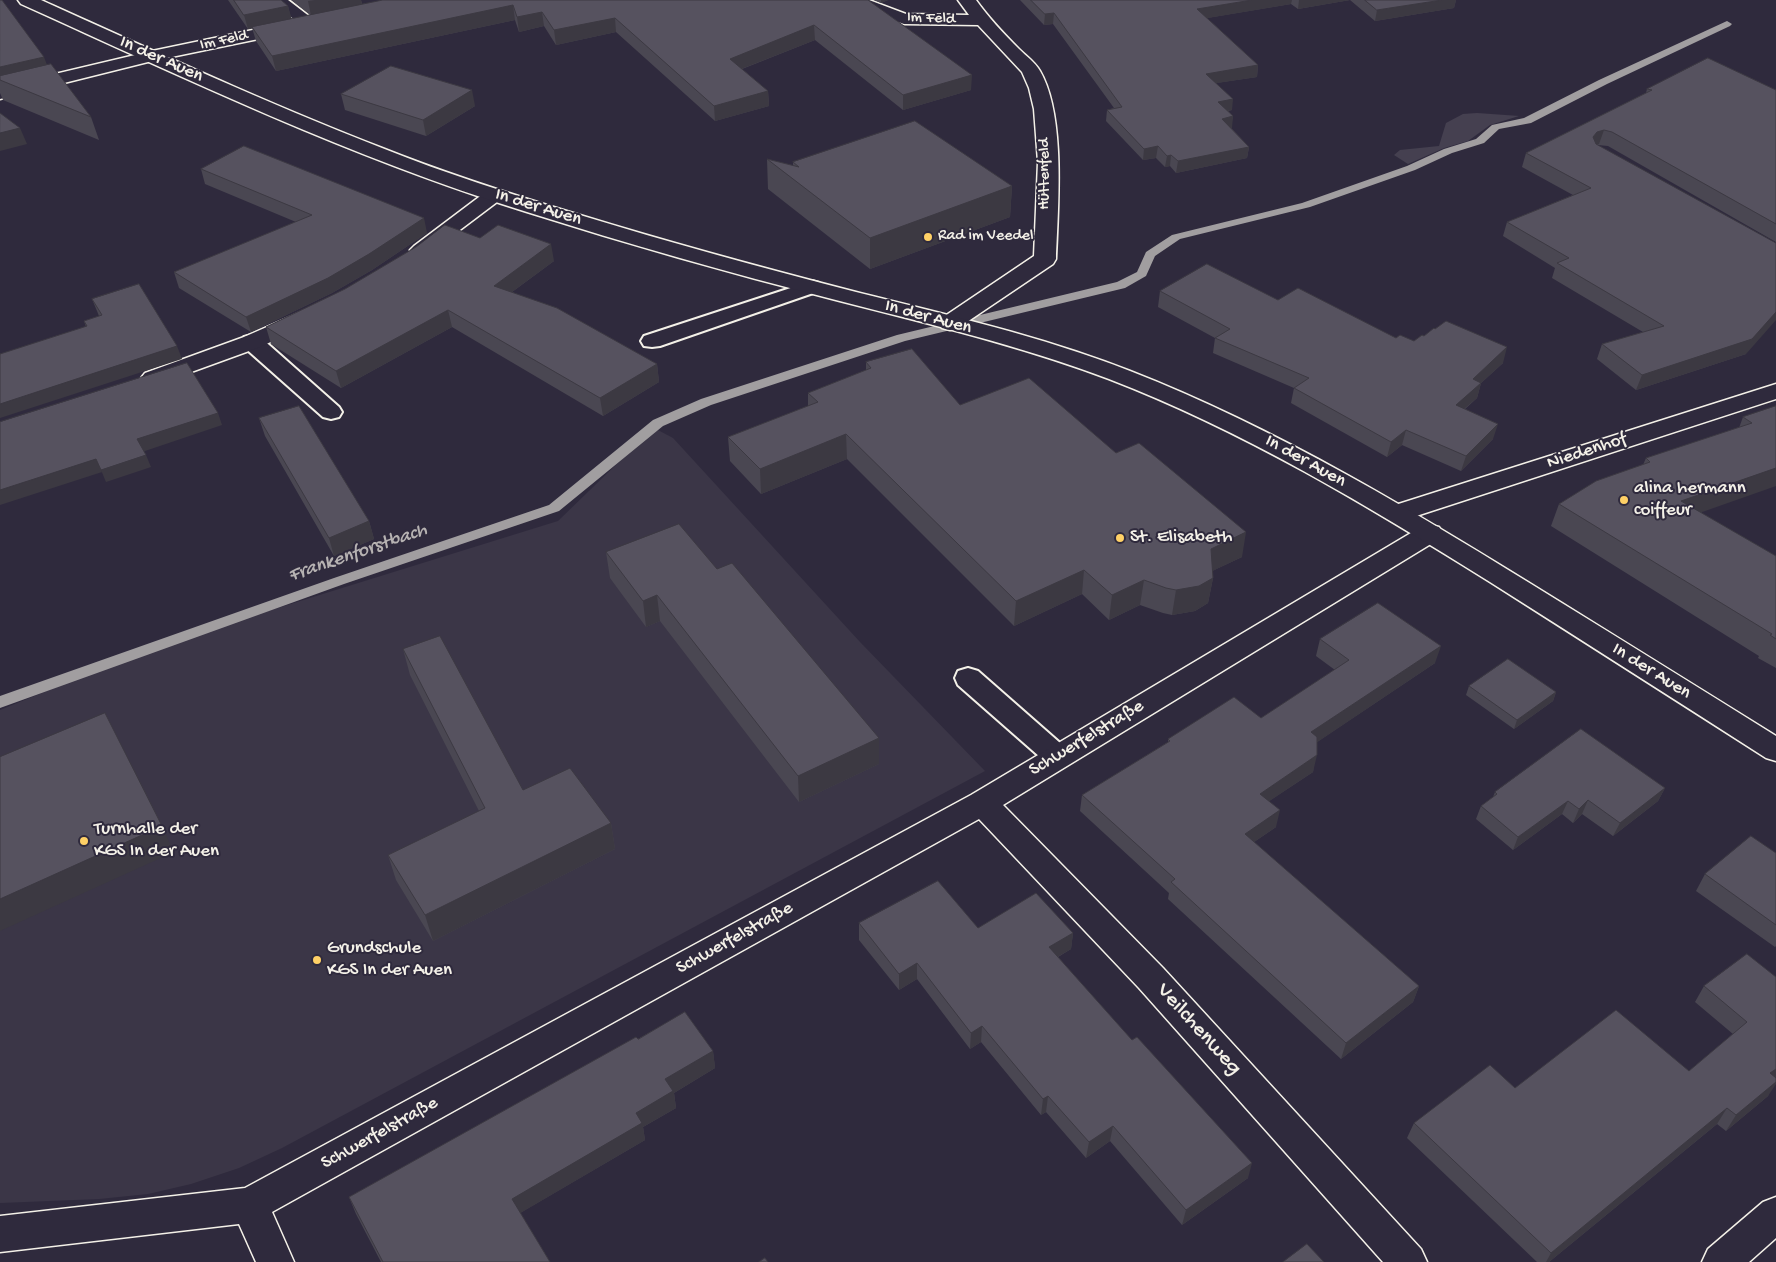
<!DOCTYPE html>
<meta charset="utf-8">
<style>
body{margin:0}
canvas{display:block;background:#2f2a3d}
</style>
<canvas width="1776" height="1262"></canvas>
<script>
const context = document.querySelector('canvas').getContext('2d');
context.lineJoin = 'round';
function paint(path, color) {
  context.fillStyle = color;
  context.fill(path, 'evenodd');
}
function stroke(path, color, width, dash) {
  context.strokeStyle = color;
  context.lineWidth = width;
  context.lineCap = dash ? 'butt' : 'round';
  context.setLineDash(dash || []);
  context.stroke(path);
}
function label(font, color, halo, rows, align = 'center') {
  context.font = font + ' "Gochi Hand",sans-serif';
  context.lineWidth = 4;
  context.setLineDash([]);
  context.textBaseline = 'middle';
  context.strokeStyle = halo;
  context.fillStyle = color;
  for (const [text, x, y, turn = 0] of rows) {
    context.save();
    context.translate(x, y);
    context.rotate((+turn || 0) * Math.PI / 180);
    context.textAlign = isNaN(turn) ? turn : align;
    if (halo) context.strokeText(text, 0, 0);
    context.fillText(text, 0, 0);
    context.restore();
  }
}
paint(new Path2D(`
 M 654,428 L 673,438 L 860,642 L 985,771 L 282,1148 L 239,1168 L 191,1184 L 148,1194 L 99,1199 L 0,1203 L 0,710 L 165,643 L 558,521 Z`), '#3b3647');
paint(new Path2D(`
 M 1477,113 L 1519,116 L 1490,125 L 1468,141 L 1444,148 L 1408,164 L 1394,155 L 1400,150 L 1439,146 L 1446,123 L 1463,114 Z`), '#454050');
paint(new Path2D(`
 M 1727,21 L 1732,24 L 1730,26 L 1607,84 L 1531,123 L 1499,129 L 1484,143 L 1452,153 L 1415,170 L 1310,207 L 1180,239 L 1155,256 L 1146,276 L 1125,288 L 905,341 L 711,405 L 663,426 L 559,511 L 344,584 L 0,708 L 0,696 L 334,578 L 549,505 L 653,420 L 701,399 L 897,335 L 1117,282 L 1137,272 L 1146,252 L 1172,235 L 1302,203 L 1407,166 L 1444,149 L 1476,139 L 1492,125 L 1524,118 L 1599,80 Z`), '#a19ea0');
const service = new Path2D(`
 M 269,0 L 288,0 L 318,23 L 316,27 L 304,27 Z
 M 812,281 L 819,283 L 822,287 L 819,291 L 660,346 L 652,347 L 644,346 L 641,341 L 644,336 Z
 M 252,335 L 260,337 L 339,407 L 342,412 L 339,417 L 331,419 L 323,417 L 244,347 L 241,342 L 244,337 Z
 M 968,668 L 978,671 L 1068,750 L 1072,757 L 1068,764 L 1058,768 L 1048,764 L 958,685 L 955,678 L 958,671 Z`);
const minor = new Path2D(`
 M 844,0 L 869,0 L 906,14 L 969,15 L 958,0 L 976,0 C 988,17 1003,33 1019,49 C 1026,56 1035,62 1040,71 C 1066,116 1058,207 1056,259 L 1053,264 L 958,328 L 950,330 L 942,328 L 939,323 L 942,318 L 1034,256 L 1038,162 L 1034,109 L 1029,88 L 1022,72 L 978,25 L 904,24 L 847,4 Z
 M 291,22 L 297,23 L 300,27 L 297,31 L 152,61 L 0,99 L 0,87 L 152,51 Z
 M 494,189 L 501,191 L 504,195 L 501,199 L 428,254 L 421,256 L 414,254 L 410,250 L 414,246 L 487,191 Z
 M 301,312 L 309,314 L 312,319 L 309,324 L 260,347 L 161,383 L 153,385 L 145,383 L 141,378 L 145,373 L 244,337 Z
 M 1776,384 L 1776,399 L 1407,519 L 1398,521 L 1389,519 L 1385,513 L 1389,507 Z
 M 1430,525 L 1439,527 L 1443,533 L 1439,539 L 1003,805 L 1163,968 L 1421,1249 L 1427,1262 L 1383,1262 L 1139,988 L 979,819 L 272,1212 L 294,1262 L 256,1262 L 239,1224 L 0,1252 L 0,1216 L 245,1188 L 971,795 L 1421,527 Z
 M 1776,1197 L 1776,1238 L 1749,1262 L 1702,1262 L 1708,1249 L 1763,1202 Z`);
const tertiary = new Path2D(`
 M 18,0 L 41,0 C 154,51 266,103 382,148 C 447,174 513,195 580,215 C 671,243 763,268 856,292 C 948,315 1041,336 1130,371 C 1281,430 1420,515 1557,600 C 1630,645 1703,690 1776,736 L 1776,761 L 1766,758 C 1674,699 1582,640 1490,582 C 1368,506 1244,431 1109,379 C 1019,345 925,323 832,299 C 730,273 628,244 527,212 C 352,158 187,79 21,4 Z`);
stroke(service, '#f4f1e8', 4);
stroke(minor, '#f4f1e8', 3);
stroke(tertiary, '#f4f1e8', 3);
paint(service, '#2f2a3d');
paint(minor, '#2f2a3d');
paint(tertiary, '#2f2a3d');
paint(new Path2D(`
 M 0,0 L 47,65 L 91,117 L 99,140 L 3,100 L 0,93 Z
 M 228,0 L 281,0 L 288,6 L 291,19 L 310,15 L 291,0 L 361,0 L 362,4 L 380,1 L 379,0 L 868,0 L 971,90 L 903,110 L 815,40 L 742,69 L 768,91 L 769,106 L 715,121 L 616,32 L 556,45 L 544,26 L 519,32 L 515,20 L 276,71 L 256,41 L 252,28 L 248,29 Z
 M 874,0 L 888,0 L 881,3 Z
 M 1020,0 L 1456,0 L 1454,8 L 1375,21 L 1350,0 L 1298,9 L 1291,4 L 1207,18 L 1258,65 L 1257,77 L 1216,83 L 1232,110 L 1228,111 L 1233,116 L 1231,128 L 1249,147 L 1247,158 L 1176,173 L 1170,166 L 1165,167 L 1156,158 L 1143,160 L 1106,121 L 1107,110 L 1114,108 L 1053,24 L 1044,25 Z
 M 1647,89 L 1776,90 L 1776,242 L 1608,146 L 1598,145 L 1746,354 L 1636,390 L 1597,359 L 1602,344 L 1643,332 L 1552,278 L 1555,268 L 1503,236 L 1507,222 L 1573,195 L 1522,167 L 1526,153 L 1646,93 Z
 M 341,94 L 475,106 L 426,136 L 345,110 Z
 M 767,159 L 793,166 L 793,162 L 1012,186 L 1010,217 L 870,269 L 768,189 Z
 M 201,169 L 427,233 L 372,270 L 332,293 L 251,332 L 179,288 L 174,272 L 296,222 L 205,184 Z
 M 480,238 L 554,261 L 512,292 L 657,364 L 659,382 L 603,416 L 452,327 L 341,388 L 271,344 L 266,327 L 345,289 L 416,247 Z
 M 1160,291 L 1278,300 L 1396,338 L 1414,341 L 1424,336 L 1503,363 L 1481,383 L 1477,398 L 1465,409 L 1493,439 L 1461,471 L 1402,445 L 1387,457 L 1291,403 L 1294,388 L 1213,353 L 1215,338 L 1158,307 Z
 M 92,299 L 182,359 L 86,327 L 84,321 L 99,316 L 97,311 Z
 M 866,362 L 960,405 L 1116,453 L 1242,557 L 1212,571 L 1213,578 L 1208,603 L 1195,611 L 1172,615 L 1163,613 L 1140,605 L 1109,620 L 1082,594 L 1014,626 L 847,459 L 761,494 L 730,461 L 728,437 L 808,406 L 808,393 L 866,370 Z
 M 1776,406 L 1701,513 L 1776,556 L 1776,668 L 1758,658 L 1759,656 L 1551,526 L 1559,504 L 1643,465 L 1646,458 L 1739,428 L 1743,417 Z
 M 259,418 L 369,521 L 374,539 L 334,556 L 265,436 Z
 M 606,552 L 717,569 L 879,738 L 879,764 L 799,802 L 660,621 L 646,627 L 610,578 Z
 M 1320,639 L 1435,663 L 1317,742 L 1313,772 L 1269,801 L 1276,827 L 1254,842 L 1419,986 L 1413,1002 L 1341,1059 L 1168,899 L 1169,893 L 1080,811 L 1082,795 L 1168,742 L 1168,739 L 1261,718 L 1335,670 L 1316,656 Z
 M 403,649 L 523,790 L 611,823 L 615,849 L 433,941 L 396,880 L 388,855 L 479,811 L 410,675 Z
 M 1469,686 L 1556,692 L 1553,701 L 1514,729 L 1466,695 Z
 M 1665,788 L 1658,801 L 1613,836 L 1582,814 L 1573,823 L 1562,814 L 1513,850 L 1476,819 L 1481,806 L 1493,797 L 1495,792 Z
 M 1776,853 L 1776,946 L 1775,947 L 1696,891 L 1705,874 Z
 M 859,923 L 1073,933 L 1071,949 L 1058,957 L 1248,1178 L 1182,1225 L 1110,1141 L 1086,1158 L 1046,1112 L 1041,1115 L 981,1042 L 970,1049 L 917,979 L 899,990 L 859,940 Z
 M 1776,977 L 1776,1076 L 1775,1077 L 1768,1096 L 1726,1131 L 1717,1124 L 1549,1262 L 1537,1262 L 1407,1138 L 1414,1123 L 1515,1088 L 1689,1071 L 1733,1034 L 1695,1002 L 1704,986 Z
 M 638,1039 L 713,1051 L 715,1068 L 674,1093 L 676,1108 L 643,1127 L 645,1140 L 520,1213 L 550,1262 L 381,1262 L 356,1214 L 349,1197 Z`), '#4a4752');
paint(new Path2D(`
 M 315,0 L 361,0 L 362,5 L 311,16 L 308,1 Z
 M 881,0 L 888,0 L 881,3 Z
 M 1252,0 L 1292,0 L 1291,4 L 1196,20 L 1197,9 Z
 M 1299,0 L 1350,0 L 1298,9 Z
 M 1442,0 L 1456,0 L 1454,8 L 1375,21 L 1377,10 Z
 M 513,5 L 515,20 L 276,71 L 272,56 Z
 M 288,6 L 292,20 L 248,29 L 244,15 Z
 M 542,12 L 544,26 L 519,32 L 517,17 Z
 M 1054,13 L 1053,24 L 1044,25 L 1045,14 Z
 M 615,18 L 616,32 L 556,45 L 554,30 Z
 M 814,25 L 815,40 L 731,73 L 730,59 Z
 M 44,57 L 50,73 L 0,80 L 0,67 Z
 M 1258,65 L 1257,77 L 1204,85 L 1206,74 Z
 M 972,75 L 971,90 L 903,110 L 903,95 Z
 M 472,90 L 475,106 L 426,136 L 423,120 Z
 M 768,91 L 769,106 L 715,121 L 714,106 Z
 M 1233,99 L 1232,110 L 1216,113 L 1218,102 Z
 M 1233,116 L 1232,128 L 1220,130 L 1222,119 Z
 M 20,128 L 27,144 L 0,151 L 0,133 Z
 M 1604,130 L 1599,144 L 1592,146 L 1593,137 L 1597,132 Z
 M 1158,146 L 1156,158 L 1143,160 L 1144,149 Z
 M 1249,147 L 1247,158 L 1176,173 L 1178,161 Z
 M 1171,155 L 1170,166 L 1165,167 L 1167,156 Z
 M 1012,186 L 1010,217 L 870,269 L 870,238 Z
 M 424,218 L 427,233 L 372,270 L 332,293 L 251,332 L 246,317 Z
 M 551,244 L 554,261 L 497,303 L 494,286 Z
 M 448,310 L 452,327 L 341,388 L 336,371 Z
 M 1776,312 L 1776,320 L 1746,354 L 1636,390 L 1642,375 Z
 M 177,346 L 182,359 L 0,418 L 0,404 Z
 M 1507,347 L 1503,363 L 1480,384 L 1481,383 L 1477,398 L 1451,420 L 1456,405 L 1473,379 Z
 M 657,364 L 659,382 L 603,416 L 600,398 Z
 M 218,413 L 222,425 L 142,452 L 137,439 Z
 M 1498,424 L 1493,439 L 1461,471 L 1466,456 Z
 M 1406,430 L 1402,445 L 1387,457 L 1391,442 Z
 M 846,434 L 847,459 L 761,494 L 760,469 Z
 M 146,455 L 151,467 L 106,482 L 101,470 Z
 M 96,459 L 102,472 L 0,505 L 0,490 Z
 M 1776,468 L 1776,486 L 1671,523 L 1681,501 Z
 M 369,521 L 374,539 L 334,556 L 329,538 Z
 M 1246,532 L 1242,557 L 1206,574 L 1211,549 Z
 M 1084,570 L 1082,594 L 1014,626 L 1016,601 Z
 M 1213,578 L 1208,603 L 1195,611 L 1172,615 L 1176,590 Z
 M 1144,580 L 1140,605 L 1109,620 L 1112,595 Z
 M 657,595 L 660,621 L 646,627 L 643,601 Z
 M 1441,646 L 1435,663 L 1307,749 L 1311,732 Z
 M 1556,692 L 1553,701 L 1514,729 L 1517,720 Z
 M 879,738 L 879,764 L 799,802 L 798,776 Z
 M 1317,755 L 1313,772 L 1256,810 L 1260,794 Z
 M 1665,788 L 1658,801 L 1613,836 L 1620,823 Z
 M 1588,800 L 1582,814 L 1573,823 L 1579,809 Z
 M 1568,801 L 1562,814 L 1513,850 L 1518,837 Z
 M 1280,810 L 1276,827 L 1241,851 L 1245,834 Z
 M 611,823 L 615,849 L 433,941 L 425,915 Z
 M 162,826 L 174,852 L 0,931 L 0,899 Z
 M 1073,933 L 1071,949 L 1047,963 L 1049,947 Z
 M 917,963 L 917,979 L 899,990 L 899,974 Z
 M 1419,986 L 1413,1002 L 1341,1059 L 1346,1043 Z
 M 982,1026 L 981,1042 L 970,1049 L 971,1033 Z
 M 713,1051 L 715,1068 L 674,1093 L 676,1108 L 643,1127 L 645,1140 L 517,1215 L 512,1199 L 636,1113 L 665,1079 Z
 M 1776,1069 L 1776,1076 L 1760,1089 L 1770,1073 Z
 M 1776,1082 L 1776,1084 L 1768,1096 L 1726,1131 L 1736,1115 Z
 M 1048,1096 L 1046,1112 L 1041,1115 L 1043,1099 Z
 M 1727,1108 L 1717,1124 L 1549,1262 L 1546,1262 L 1551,1253 Z
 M 1113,1126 L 1110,1141 L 1086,1158 L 1089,1142 Z
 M 1252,1163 L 1248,1178 L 1182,1225 L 1186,1210 Z`), '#3c3942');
const building = new Path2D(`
 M 0,0 L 2,0 L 44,57 L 0,67 Z
 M 234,0 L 281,0 L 288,6 L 244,15 Z
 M 383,0 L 868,0 L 972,75 L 903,95 L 814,25 L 730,59 L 768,91 L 714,106 L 615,18 L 554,30 L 542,12 L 517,17 L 513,5 L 272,56 L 252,27 Z
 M 1031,0 L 1252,0 L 1197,9 L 1258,65 L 1206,74 L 1233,99 L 1218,102 L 1233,116 L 1222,119 L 1249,147 L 1178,161 L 1171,155 L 1167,156 L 1158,146 L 1144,149 L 1107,110 L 1122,107 L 1054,13 L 1045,14 Z
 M 1365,0 L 1442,0 L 1377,10 Z
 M 1708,58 L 1776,90 L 1776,224 L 1612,132 L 1604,130 L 1597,132 L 1593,137 L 1596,144 L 1776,243 L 1776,312 L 1752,339 L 1642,375 L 1602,344 L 1664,326 L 1557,263 L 1569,258 L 1507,222 L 1591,188 L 1526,153 L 1652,90 L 1647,89 Z
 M 51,64 L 91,117 L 0,80 L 0,76 Z
 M 391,66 L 472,90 L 423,120 L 341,94 Z
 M 0,113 L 20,128 L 0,133 Z
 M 915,121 L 1012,186 L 870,238 L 767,159 L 799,167 L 793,162 Z
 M 244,146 L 424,218 L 369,254 L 328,278 L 246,317 L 174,272 L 312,215 L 201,169 Z
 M 445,225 L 480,238 L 498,225 L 551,244 L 494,286 L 557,308 L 657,364 L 600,398 L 448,310 L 336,371 L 266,327 L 345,289 L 416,247 Z
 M 1207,264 L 1278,300 L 1298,288 L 1396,338 L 1400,335 L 1414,341 L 1422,335 L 1424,336 L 1434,328 L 1435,329 L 1446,321 L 1507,347 L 1473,379 L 1481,383 L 1456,405 L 1498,424 L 1466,456 L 1406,430 L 1391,442 L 1294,388 L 1309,378 L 1215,338 L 1230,329 L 1160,291 Z
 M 139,284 L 177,346 L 0,404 L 0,354 L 87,326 L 84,321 L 102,315 L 92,299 Z
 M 912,349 L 960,405 L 1029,378 L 1116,453 L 1139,443 L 1246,532 L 1211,549 L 1213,578 L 1199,586 L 1176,590 L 1166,588 L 1144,580 L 1112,595 L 1084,570 L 1016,601 L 846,434 L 760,469 L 728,437 L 818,402 L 808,393 L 871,368 L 866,362 Z
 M 187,363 L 218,413 L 137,439 L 146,455 L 101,470 L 96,459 L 0,490 L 0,422 Z
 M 299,406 L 369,521 L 329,538 L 259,418 Z
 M 1776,406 L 1776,468 L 1681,501 L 1776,556 L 1776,639 L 1770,635 L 1772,634 L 1559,504 L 1596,481 L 1650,462 L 1646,458 L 1752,423 L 1743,417 Z
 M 679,524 L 717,569 L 732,563 L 879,738 L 798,776 L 657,595 L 643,601 L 606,552 Z
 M 1378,603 L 1441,646 L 1311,732 L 1317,737 L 1317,755 L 1260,794 L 1280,810 L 1245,834 L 1419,986 L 1346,1043 L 1171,882 L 1175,879 L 1082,795 L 1170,741 L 1168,739 L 1234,697 L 1261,718 L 1349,660 L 1320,639 Z
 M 440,636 L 523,790 L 570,768 L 611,823 L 425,915 L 388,855 L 485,808 L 403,649 Z
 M 1508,659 L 1556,692 L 1517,720 L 1469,686 Z
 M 105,713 L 162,826 L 0,899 L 0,757 Z
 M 1581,729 L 1665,788 L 1620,823 L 1588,800 L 1579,809 L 1568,801 L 1518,837 L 1481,806 L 1497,794 L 1495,792 Z
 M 1751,836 L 1776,853 L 1776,925 L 1705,874 Z
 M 938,881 L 978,928 L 1036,893 L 1073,933 L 1049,947 L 1132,1040 L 1137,1037 L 1252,1163 L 1186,1210 L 1113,1126 L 1089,1142 L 1048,1096 L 1043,1099 L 982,1026 L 971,1033 L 917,963 L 899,974 L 859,923 Z
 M 1747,954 L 1776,977 L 1776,1069 L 1770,1073 L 1776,1078 L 1776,1082 L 1736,1115 L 1727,1108 L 1551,1253 L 1414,1123 L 1490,1065 L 1515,1088 L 1616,1010 L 1689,1071 L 1747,1022 L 1704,986 Z
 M 685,1012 L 713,1051 L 665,1079 L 673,1091 L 636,1113 L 642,1123 L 512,1199 L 550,1262 L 383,1262 L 349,1197 L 636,1037 L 638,1039 Z
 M 1307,1244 L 1324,1262 L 1283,1262 Z
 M 765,1258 L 768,1262 L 759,1262 Z`);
paint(building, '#56525f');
stroke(building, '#3c3942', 1);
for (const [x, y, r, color] of [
 [928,237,5,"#ffd166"],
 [1624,500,5,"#ffd166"],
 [1120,538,5,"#ffd166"],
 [84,841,5,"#ffd166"],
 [317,960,5,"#ffd166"]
]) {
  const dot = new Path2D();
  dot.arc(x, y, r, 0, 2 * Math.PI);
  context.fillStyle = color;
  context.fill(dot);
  stroke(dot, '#2f2a3d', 2);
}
label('16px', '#f4f1e8', '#2f2a3d', [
 ["Im Feld",931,19,3],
 ["Im Feld",224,41,-12],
 ["Hüttenfeld",1046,174,-90]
]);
label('16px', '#f4f1e8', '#2f2a3d', [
 ["Rad im Veedel",938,237]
], 'left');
label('19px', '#f4f1e8', '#2f2a3d', [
 ["In der Auen",161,60,24],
 ["In der Auen",538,208,17],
 ["In der Auen",928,318,15],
 ["Niedenhof",1587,452,-18],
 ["In der Auen",1305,462,29],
 ["In der Auen",1651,672,32],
 ["Schwerfelstraße",1087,739,-31],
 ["Schwerfelstraße",735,939,-29],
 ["Schwerfelstraße",380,1134,-29]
]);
label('19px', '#f4f1e8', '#2f2a3d', [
 ["alina hermann",1634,489],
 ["coiffeur",1634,511],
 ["St. Elisabeth",1130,538],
 ["Turnhalle der",94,830],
 ["KGS In der Auen",94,852],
 ["Grundschule",327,949],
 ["KGS In der Auen",327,971]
], 'left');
label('italic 20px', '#b6b2b2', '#2f2a3d', [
 ["Frankenforstbach",358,554,-19]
]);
label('22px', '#f4f1e8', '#2f2a3d', [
 ["Veilchenweg",1198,1030,48]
]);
</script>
